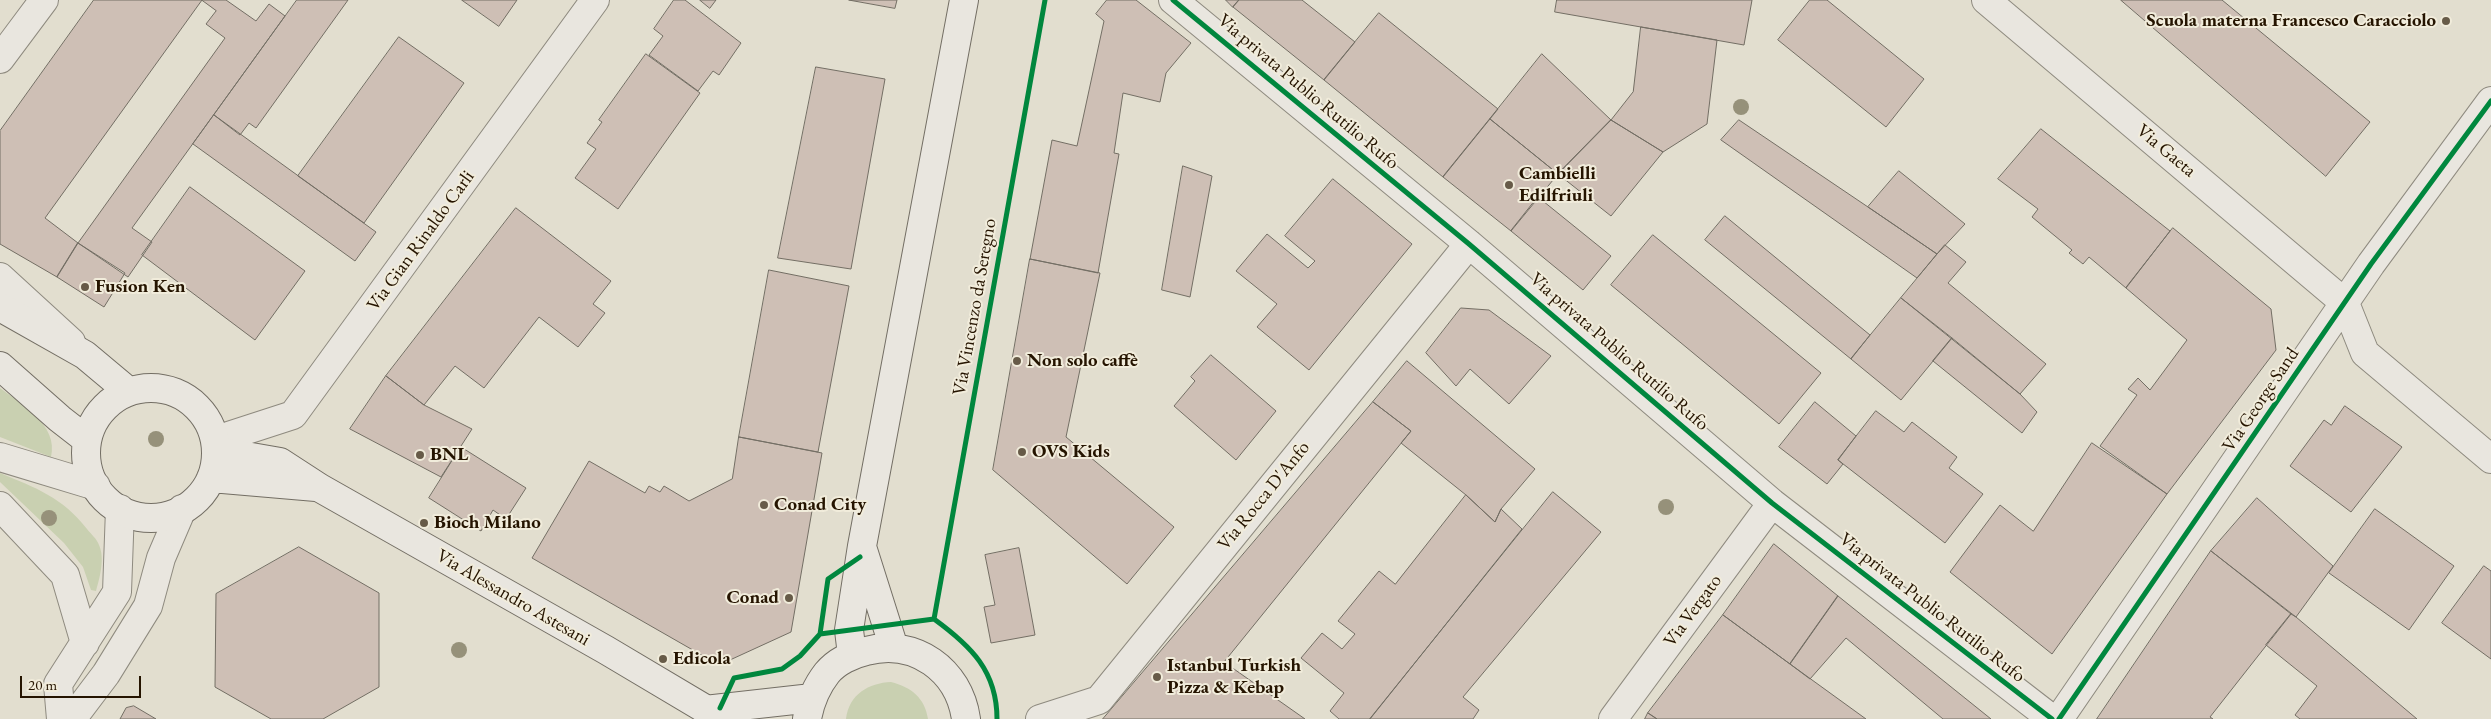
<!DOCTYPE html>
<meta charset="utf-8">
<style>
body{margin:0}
#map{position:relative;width:2491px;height:719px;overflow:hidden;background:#e2decf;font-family:"EB Garamond",serif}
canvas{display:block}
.scale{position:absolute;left:20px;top:676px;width:121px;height:22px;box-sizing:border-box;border:2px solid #251400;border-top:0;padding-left:6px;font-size:15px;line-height:18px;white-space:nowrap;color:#251400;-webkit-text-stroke:4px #f1ecdb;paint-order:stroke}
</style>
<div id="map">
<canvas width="2491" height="719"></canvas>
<div class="scale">20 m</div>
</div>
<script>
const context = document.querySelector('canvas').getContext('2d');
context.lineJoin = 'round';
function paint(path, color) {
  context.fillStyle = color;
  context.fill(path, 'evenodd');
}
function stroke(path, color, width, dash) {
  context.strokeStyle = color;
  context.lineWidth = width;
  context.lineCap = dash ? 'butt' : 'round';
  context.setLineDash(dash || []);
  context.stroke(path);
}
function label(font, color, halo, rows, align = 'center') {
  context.font = font + ' "EB Garamond",serif';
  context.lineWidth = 4;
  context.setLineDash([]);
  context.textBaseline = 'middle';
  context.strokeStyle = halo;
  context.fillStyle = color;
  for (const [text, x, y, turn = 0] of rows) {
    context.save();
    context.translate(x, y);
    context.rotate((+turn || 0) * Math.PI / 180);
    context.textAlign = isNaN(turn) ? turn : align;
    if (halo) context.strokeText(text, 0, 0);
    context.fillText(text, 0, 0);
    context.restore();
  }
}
paint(new Path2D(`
 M 0,388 C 21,404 59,425 51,457 L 0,437 Z
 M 0,473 C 36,488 62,497 87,529 C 91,534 97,539 99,545 C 105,558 100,577 96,591 L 91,590 L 83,567 L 64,543 L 0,482 Z
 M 891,682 C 911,687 925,698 928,719 L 846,719 C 849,694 869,683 891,682 Z`), '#c9d0b1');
const building = new Path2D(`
 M 94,0 L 202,0 L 45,218 L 78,243 L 57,277 L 0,244 L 0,131 Z
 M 202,0 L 226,0 L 256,21 L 269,4 L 285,16 L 132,228 L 152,242 L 128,277 L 78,243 L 225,38 L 206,24 L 216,11 Z
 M 297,0 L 348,0 L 256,128 L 249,123 L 240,135 L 214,115 Z
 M 462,0 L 517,0 L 499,26 Z
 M 674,0 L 685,0 L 741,43 L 719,75 L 713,71 L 698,91 L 649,55 L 663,36 L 654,29 Z
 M 700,0 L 716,0 L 710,8 Z
 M 849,0 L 897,0 L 895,8 Z
 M 1107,0 L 1136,0 L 1191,43 L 1166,73 L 1160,102 L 1123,93 L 1114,153 L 1119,154 L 1098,273 L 1030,259 L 1052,140 L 1077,146 L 1104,21 L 1096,14 Z
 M 1226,0 L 1239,0 L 1233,7 Z
 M 1239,0 L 1302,0 L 1355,42 L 1324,80 L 1233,7 Z
 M 1557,0 L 1752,0 L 1744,45 L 1555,12 Z
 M 1810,0 L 1827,0 L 1924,79 L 1886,127 L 1778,40 Z
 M 2121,0 L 2222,0 L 2370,122 L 2326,176 Z
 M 1379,13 L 1498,109 L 1443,177 L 1324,80 Z
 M 1641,27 L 1717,40 L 1707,124 L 1663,152 L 1611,120 L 1633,92 Z
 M 399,37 L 464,83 L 364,223 L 298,176 Z
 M 646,54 L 700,93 L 618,209 L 575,178 L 596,149 L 587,143 L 602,122 L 599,120 Z
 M 1542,54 L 1611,120 L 1558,174 L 1490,119 Z
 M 816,67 L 885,79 L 851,269 L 778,258 Z
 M 214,115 L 376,232 L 355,261 L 193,144 Z
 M 1490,119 L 1558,174 L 1511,231 L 1443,177 Z
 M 1611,120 L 1663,152 L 1611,216 L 1558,174 Z
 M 1739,120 L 1868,207 L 1937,254 L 1917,278 L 1721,140 Z
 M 2041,129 L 2170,231 L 2126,288 L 2089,257 L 2083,264 L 2069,253 L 2072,250 L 2032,217 L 2038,209 L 1998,179 Z
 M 1183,166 L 1212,176 L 1190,297 L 1162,290 Z
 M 1899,171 L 1965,224 L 1937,254 L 1868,207 Z
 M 1333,179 L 1412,244 L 1309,370 L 1257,327 L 1277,304 L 1236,271 L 1267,234 L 1308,268 L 1315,261 L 1285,236 Z
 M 190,187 L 305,271 L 255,340 L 142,255 Z
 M 1538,197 L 1611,256 L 1583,290 L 1511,231 Z
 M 516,208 L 611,281 L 593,304 L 605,313 L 578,347 L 539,317 L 484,388 L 455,366 L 424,405 L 386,376 Z
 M 1725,216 L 1870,335 L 1851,359 L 1705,240 Z
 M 2173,228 L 2271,309 L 2276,350 L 2167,494 L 2100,446 L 2137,395 L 2128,389 L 2138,378 L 2150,390 L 2187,340 L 2126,288 Z
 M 1653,235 L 1821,373 L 1779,424 L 1611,285 Z
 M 78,243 L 125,273 L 104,307 L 57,277 Z
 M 1945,245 L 1966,262 L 1948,283 L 2046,364 L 2020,394 L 1901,298 Z
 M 1030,259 L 1100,273 L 1066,437 L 1174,527 L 1127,584 L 993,470 Z
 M 769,270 L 849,286 L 818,452 L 739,437 Z
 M 1901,298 L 1952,338 L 1901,400 L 1851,359 Z
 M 1461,308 L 1489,310 L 1551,356 L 1509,404 L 1470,369 L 1456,386 L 1426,353 Z
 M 1952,338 L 2020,394 L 2037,412 L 2022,433 L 1933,361 Z
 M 1211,355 L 1276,411 L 1236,460 L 1174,406 L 1195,381 L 1191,377 Z
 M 1407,361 L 1535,469 L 1501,509 L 1495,522 L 1466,495 L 1401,443 L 1411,431 L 1373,402 Z
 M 386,376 L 424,405 L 472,429 L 441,477 L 350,429 Z
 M 1373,402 L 1411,431 L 1224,662 L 1305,719 L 1103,719 Z
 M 1815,402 L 1856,436 L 1838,460 L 1843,464 L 1827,484 L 1779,447 Z
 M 2345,406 L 2402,447 L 2351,512 L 2290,466 L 2324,420 L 2331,425 Z
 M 1876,411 L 1904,432 L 1912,422 L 1957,457 L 1949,468 L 1983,494 L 1945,543 L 1838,460 Z
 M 739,437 L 822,453 L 791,632 L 719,665 L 532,558 L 589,461 L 645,493 L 649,486 L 660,492 L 664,486 L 689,501 L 732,479 Z
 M 2092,443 L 2167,494 L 2052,654 L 1950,572 L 2000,505 L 2033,531 Z
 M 461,447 L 526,488 L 506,519 L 493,510 L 481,531 L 429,498 Z
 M 1553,492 L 1601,532 L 1463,697 L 1479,710 L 1473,719 L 1370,719 Z
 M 1466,495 L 1495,522 L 1501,509 L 1522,529 L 1370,719 L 1339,719 L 1330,711 L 1344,693 L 1301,658 L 1322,633 L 1342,649 L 1355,634 L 1338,621 L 1379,571 L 1395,584 Z
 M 2257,498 L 2333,566 L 2296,617 L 2211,551 Z
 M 2375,509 L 2454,566 L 2409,630 L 2329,573 Z
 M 1774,544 L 1838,596 L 1790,664 L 1723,615 Z
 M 299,547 L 379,593 L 379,687 L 323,719 L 271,719 L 215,687 L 216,594 Z
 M 1019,548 L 1035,635 L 991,643 L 984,607 L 995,605 L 985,555 Z
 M 2211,551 L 2291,614 L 2210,717 L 2213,719 L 2097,719 Z
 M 2484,566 L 2491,571 L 2491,659 L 2442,623 Z
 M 1838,596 L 1991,719 L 1943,719 L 1846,638 L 1810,679 L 1790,664 Z
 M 2291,614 L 2296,617 L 2417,719 L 2300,719 L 2295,715 L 2317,686 L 2266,645 Z
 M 1723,615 L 1790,664 L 1866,719 L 1657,719 L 1648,713 Z
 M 134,706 L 156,719 L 120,719 L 126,708 Z
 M 1648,713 L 1657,719 L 1645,719 Z`);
paint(building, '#cebfb5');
stroke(building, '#736e64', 1);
const minor = new Path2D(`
 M 1173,0 L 1469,244 L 1772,503 L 2052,719
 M 1986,0 L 2345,303 L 2365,353 L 2491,459
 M 0,59 L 44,0
 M 0,277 L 71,342
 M 216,440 L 293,415 L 595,0
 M 0,457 L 96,486
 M 0,506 L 65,575 L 85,643
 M 61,719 L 58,684 L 117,592 L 120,509
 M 72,719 L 106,674 L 148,606 L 161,558 L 182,509
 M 1040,719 L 1099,700 L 1469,244
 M 1613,719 L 1772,503
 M 2059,719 L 2371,264 L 2491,101`);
const secondary = new Path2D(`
 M 0,307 L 85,355 L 128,391
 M 0,366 L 60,419 L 87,440
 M86 453a65 65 0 1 1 130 0a65 65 0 1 1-130 0Z
 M 217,451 L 280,462 L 320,488 L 606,650 L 722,719
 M 211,478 L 316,487
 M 863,550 L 894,648
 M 852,655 L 849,630 L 862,546 L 964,0
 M 705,710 L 812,698
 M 807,719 C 810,702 816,687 827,673 C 836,662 852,654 866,651 C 915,638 959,670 966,719`);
stroke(minor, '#8e8a7f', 30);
stroke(secondary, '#736e64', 30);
stroke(minor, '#e9e6df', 28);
stroke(secondary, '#e9e6df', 28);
stroke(new Path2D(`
 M 1173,0 L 1469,244 L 1772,503 L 2052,719
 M 934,619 L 1045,0
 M 820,634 L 934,619 C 971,646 997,671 997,719
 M 720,708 L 734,678 L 782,669 L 800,656 L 820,634 L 828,579 L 860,557
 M 2059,719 L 2371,264 L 2491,101`), '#00873e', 5);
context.fillStyle = '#96917a';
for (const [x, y] of [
 [1741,107],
 [156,439],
 [1666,507],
 [49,518],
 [459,650]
]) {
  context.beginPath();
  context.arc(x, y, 8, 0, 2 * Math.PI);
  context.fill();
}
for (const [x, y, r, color] of [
 [2446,21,5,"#675b48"],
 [1509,185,5,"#675b48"],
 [85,287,5,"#675b48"],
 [1017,361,5,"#675b48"],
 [1022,452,5,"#675b48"],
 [420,455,5,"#675b48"],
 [764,505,5,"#675b48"],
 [424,523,5,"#675b48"],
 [789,598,5,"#675b48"],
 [663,659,5,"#675b48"],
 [1157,677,5,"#675b48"]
]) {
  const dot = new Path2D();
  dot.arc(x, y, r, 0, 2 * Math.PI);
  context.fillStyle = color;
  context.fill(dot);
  stroke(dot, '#f1ecdb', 2);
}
label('bold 19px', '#251400', '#f1ecdb', [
 ["Scuola materna Francesco Caracciolo",2436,21,"right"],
 ["Cambielli",1519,174],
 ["Edilfriuli",1519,196],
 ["Fusion Ken",95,287],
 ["Non solo caffè",1027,361],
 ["OVS Kids",1032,452],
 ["BNL",430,455],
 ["Conad City",774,505],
 ["Bioch Milano",434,523],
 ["Conad",779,598,"right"],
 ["Edicola",673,659],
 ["Istanbul Turkish",1167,666],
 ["Pizza & Kebap",1167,688]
], 'left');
label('19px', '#251400', '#f1ecdb', [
 ["Via privata Publio Rutilio Rufo",1308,92,40],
 ["Via Gaeta",2166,151,40],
 ["Via Gian Rinaldo Carli",421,241,-54],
 ["Via Vincenzo da Seregno",975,307,-80],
 ["Via privata Publio Rutilio Rufo",1619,352,41],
 ["Via George Sand",2261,400,-56],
 ["Via Rocca D'Anfo",1264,496,-51],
 ["Via Alessandro Astesani",513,598,30],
 ["Via privata Publio Rutilio Rufo",1932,608,38],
 ["Via Vergato",1693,611,-54]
]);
</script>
